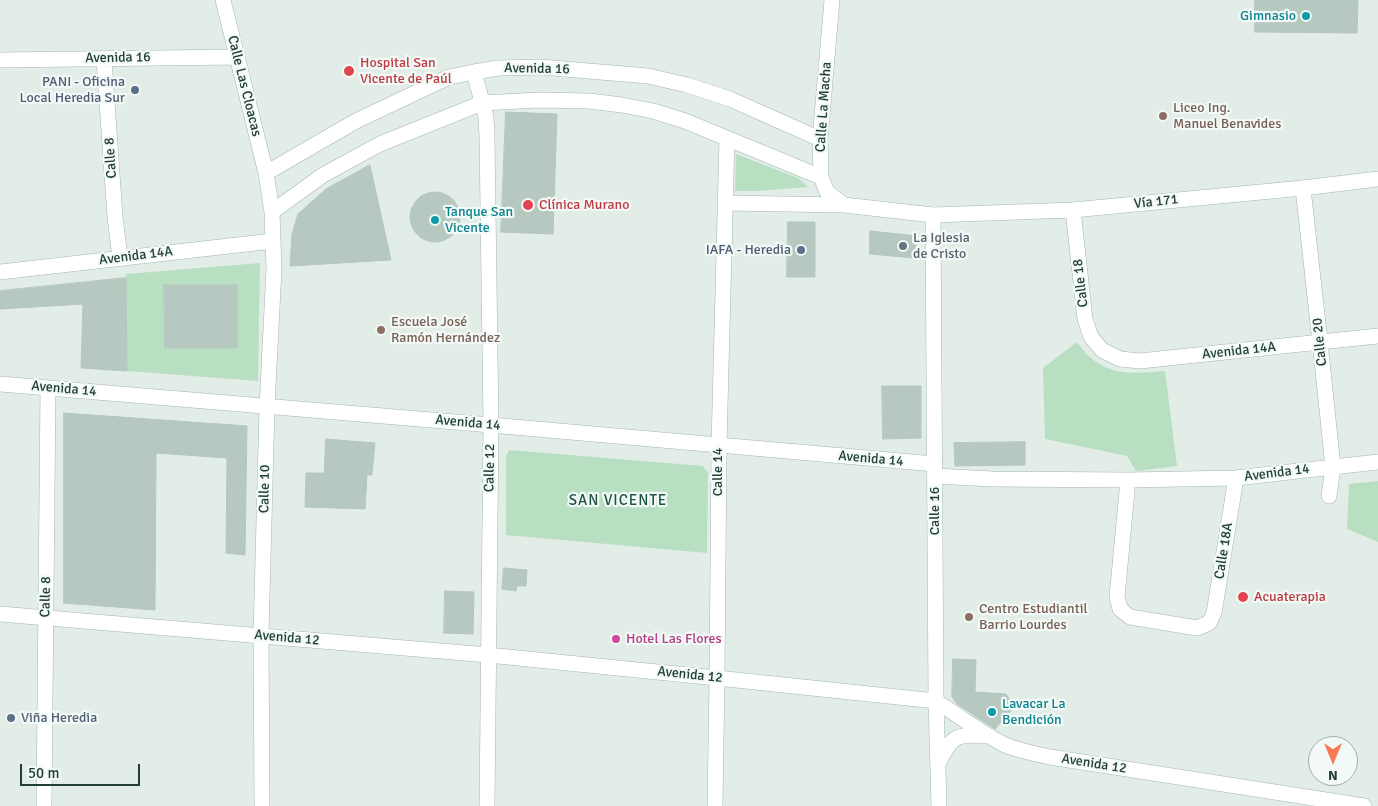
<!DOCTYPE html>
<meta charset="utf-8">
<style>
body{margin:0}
#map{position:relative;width:1378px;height:806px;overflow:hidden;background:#e2ede8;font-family:Signika,sans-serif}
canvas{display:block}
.north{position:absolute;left:1308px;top:736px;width:50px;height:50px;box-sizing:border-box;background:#f2f9f6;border:1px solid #9eafa9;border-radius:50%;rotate:180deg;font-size:14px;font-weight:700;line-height:20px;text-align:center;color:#213f36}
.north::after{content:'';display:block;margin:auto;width:18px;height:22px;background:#fa7952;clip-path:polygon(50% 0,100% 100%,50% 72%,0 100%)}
.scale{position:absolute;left:20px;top:764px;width:120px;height:22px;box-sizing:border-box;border:2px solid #213f36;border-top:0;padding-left:6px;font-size:15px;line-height:18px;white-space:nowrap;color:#213f36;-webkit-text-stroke:4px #f2f9f6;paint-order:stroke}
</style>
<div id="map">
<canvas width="1378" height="806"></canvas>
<div class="north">N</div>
<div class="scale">50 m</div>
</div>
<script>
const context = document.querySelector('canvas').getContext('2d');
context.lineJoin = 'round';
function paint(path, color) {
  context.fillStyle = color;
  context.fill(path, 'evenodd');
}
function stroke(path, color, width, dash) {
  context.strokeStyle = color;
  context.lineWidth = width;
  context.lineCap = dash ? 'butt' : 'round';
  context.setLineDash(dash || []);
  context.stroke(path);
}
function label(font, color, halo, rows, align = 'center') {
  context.font = font + ' Signika,sans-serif';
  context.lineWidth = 4.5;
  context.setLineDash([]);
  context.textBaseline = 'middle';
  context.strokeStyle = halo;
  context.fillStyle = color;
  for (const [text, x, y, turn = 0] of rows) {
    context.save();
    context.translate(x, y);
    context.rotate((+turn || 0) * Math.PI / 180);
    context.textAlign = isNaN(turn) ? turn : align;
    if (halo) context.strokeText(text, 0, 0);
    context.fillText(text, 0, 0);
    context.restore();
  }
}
paint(new Path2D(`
 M 736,154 L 798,178 L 808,187 L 758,191 L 735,191 Z
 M 260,263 L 258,381 L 127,371 L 126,274 ZM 164,285 L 237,285 L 237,348 L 165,348 Z
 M 1077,342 C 1081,347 1085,353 1090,357 C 1112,377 1137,373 1165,371 L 1177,466 L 1136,471 L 1127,456 L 1045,439 L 1043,368 Z
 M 509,450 L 703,466 L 708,473 L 707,553 L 506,535 L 506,456 Z
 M 1378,481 L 1378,542 L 1347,529 L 1349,484 Z`), '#b9dfc3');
const building = new Path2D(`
 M 1255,0 L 1358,0 L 1357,33 L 1255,32 Z
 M 506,112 L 557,114 L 553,234 L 501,232 Z
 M 370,165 L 391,260 L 290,266 L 292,234 L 298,214 L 326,189 Z
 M410 217a25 25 0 1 1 50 0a25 25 0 1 1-50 0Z
 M 788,222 L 815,222 L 815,277 L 787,277 Z
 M 870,231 L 917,236 L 914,258 L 870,254 Z
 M 126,278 L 127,371 L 81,368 L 83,304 L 0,309 L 0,291 Z
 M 164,285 L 237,285 L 237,348 L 165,348 Z
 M 882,386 L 921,386 L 921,438 L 883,439 Z
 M 64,413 L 247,426 L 245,555 L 226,553 L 227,458 L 156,453 L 155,610 L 64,603 Z
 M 326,439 L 375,443 L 372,475 L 367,475 L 365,509 L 305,507 L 306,473 L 324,473 Z
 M 1025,442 L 1025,465 L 955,466 L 954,443 Z
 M 504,568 L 527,570 L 526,586 L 517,586 L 516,591 L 502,589 Z
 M 445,591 L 474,592 L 473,634 L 444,633 Z
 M 953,659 L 976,660 L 975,692 L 1006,694 L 1014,707 L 995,729 L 957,704 L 952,697 Z`);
paint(building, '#b7c8c1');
stroke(building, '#b4c7bf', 1);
const street = new Path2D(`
 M 223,0 L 266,173 L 272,212 L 274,269 L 267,407 L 261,635 L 262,806
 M 832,0 L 820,139 L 821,177 L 827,192 L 844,205
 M 104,59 L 115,217 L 120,258
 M 0,60 L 237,57
 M 474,72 L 486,117 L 487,137 L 491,425 L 487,806
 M 266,173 L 356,121 L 449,77 L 474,72 L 498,68 L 541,67 L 648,76 L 687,85 L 730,99 L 820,139
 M 1303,188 L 1320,342 L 1333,467 L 1329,496
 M 725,203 L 844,205 L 933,215
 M 1073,210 L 1085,319 L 1091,337 L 1102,350 L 1120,359 L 1140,361 L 1378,336
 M 272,212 L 323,175 L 380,144 L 482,103 L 539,100 L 589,101 L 622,105 L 653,111 L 685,121 L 821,177
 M 0,272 L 273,241
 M 0,384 L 491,425 L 935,464
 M 935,476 L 992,479 L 1128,480 L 1236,478 L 1378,462
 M 1128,480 L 1117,597 L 1120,609 L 1130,617 L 1197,628 L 1209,623 L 1214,613 L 1236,478
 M 0,614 L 488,655 L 717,678 L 719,445 L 727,138
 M 936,701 C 959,716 981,733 1005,745 C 1020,751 1035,754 1050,757 L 1364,806
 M 44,806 L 48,388`);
const secondary = new Path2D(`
 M 939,762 C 953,733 959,734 989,736
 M 715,806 L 717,678 L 936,701
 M 939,806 L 936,701 L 933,215 L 1073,210 L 1303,188 L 1378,179`);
stroke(street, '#a4b5af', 16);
stroke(secondary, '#9fb9b0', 16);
stroke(street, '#fff', 15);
stroke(secondary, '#fff', 15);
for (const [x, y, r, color] of [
 [1306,16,5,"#0f9aa8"],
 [349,71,6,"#e0444e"],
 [135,90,5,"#5c6f8a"],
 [1163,116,5,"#8d6e63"],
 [528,205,6,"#e0444e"],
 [435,220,5,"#0f9aa8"],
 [903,246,5,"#6b7280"],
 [801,250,5,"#5c6f8a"],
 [381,330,5,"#8d6e63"],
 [1243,597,6,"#e0444e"],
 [969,617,5,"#8d6e63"],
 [616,639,5,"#d1479c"],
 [992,712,5,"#0f9aa8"],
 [11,718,5,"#5c6f8a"]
]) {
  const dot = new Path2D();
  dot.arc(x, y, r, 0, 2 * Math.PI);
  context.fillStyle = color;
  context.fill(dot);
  stroke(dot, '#f2f9f6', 2);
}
label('14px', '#0d838f', '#f2f9f6', [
 ["Gimnasio",1296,16,"right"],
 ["Tanque San",445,212],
 ["Vicente",445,228],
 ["Lavacar La",1002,704],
 ["Bendición",1002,720]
], 'left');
label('14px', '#213f36', '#f2f9f6', [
 ["Avenida 16",118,58,-1],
 ["Avenida 16",537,69,1],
 ["Calle Las Cloacas",244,86,76],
 ["Calle La Macha",824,107,-86],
 ["Calle 8",111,158,-94],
 ["Vía 171",1156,202,-6],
 ["Avenida 14A",136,256,-7],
 ["Calle 18",1081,283,-97],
 ["Calle 20",1320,342,-96],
 ["Avenida 14A",1239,351,-6],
 ["Avenida 14",64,389,5],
 ["Avenida 14",468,423,5],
 ["Avenida 14",871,459,5],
 ["Calle 12",490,468,-89],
 ["Calle 14",718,472,-90],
 ["Avenida 14",1277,473,-7],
 ["Calle 10",265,489,-89],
 ["Calle 16",935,511,-90],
 ["Calle 18A",1224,551,-81],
 ["Calle 8",46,597,-89],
 ["Avenida 12",287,638,5],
 ["Avenida 12",690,675,6],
 ["Avenida 12",1094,764,9]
]);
label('14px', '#be3a42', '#f2f9f6', [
 ["Hospital San",360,63],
 ["Vicente de Paúl",360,79],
 ["Clínica Murano",539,205],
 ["Acuaterapia",1254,597]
], 'left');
label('14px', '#4e5e75', '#f2f9f6', [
 ["PANI - Oficina",125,82],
 ["Local Heredia Sur",125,98],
 ["IAFA - Heredia",791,250],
 ["Viña Heredia",21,718,"left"]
], 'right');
label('14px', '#785e54', '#f2f9f6', [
 ["Liceo Ing.",1173,108],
 ["Manuel Benavides",1173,124],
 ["Escuela José",391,322],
 ["Ramón Hernández",391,338],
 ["Centro Estudiantil",979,609],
 ["Barrio Lourdes",979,625]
], 'left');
label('14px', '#5b616d', '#f2f9f6', [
 ["La Iglesia",913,238],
 ["de Cristo",913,254]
], 'left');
label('14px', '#b23c85', '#f2f9f6', [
 ["Hotel Las Flores",626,639]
], 'left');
context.letterSpacing = '1px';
label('15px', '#1b5344', '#f2f9f6', [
 ["SAN VICENTE",618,501]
]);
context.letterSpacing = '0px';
</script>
